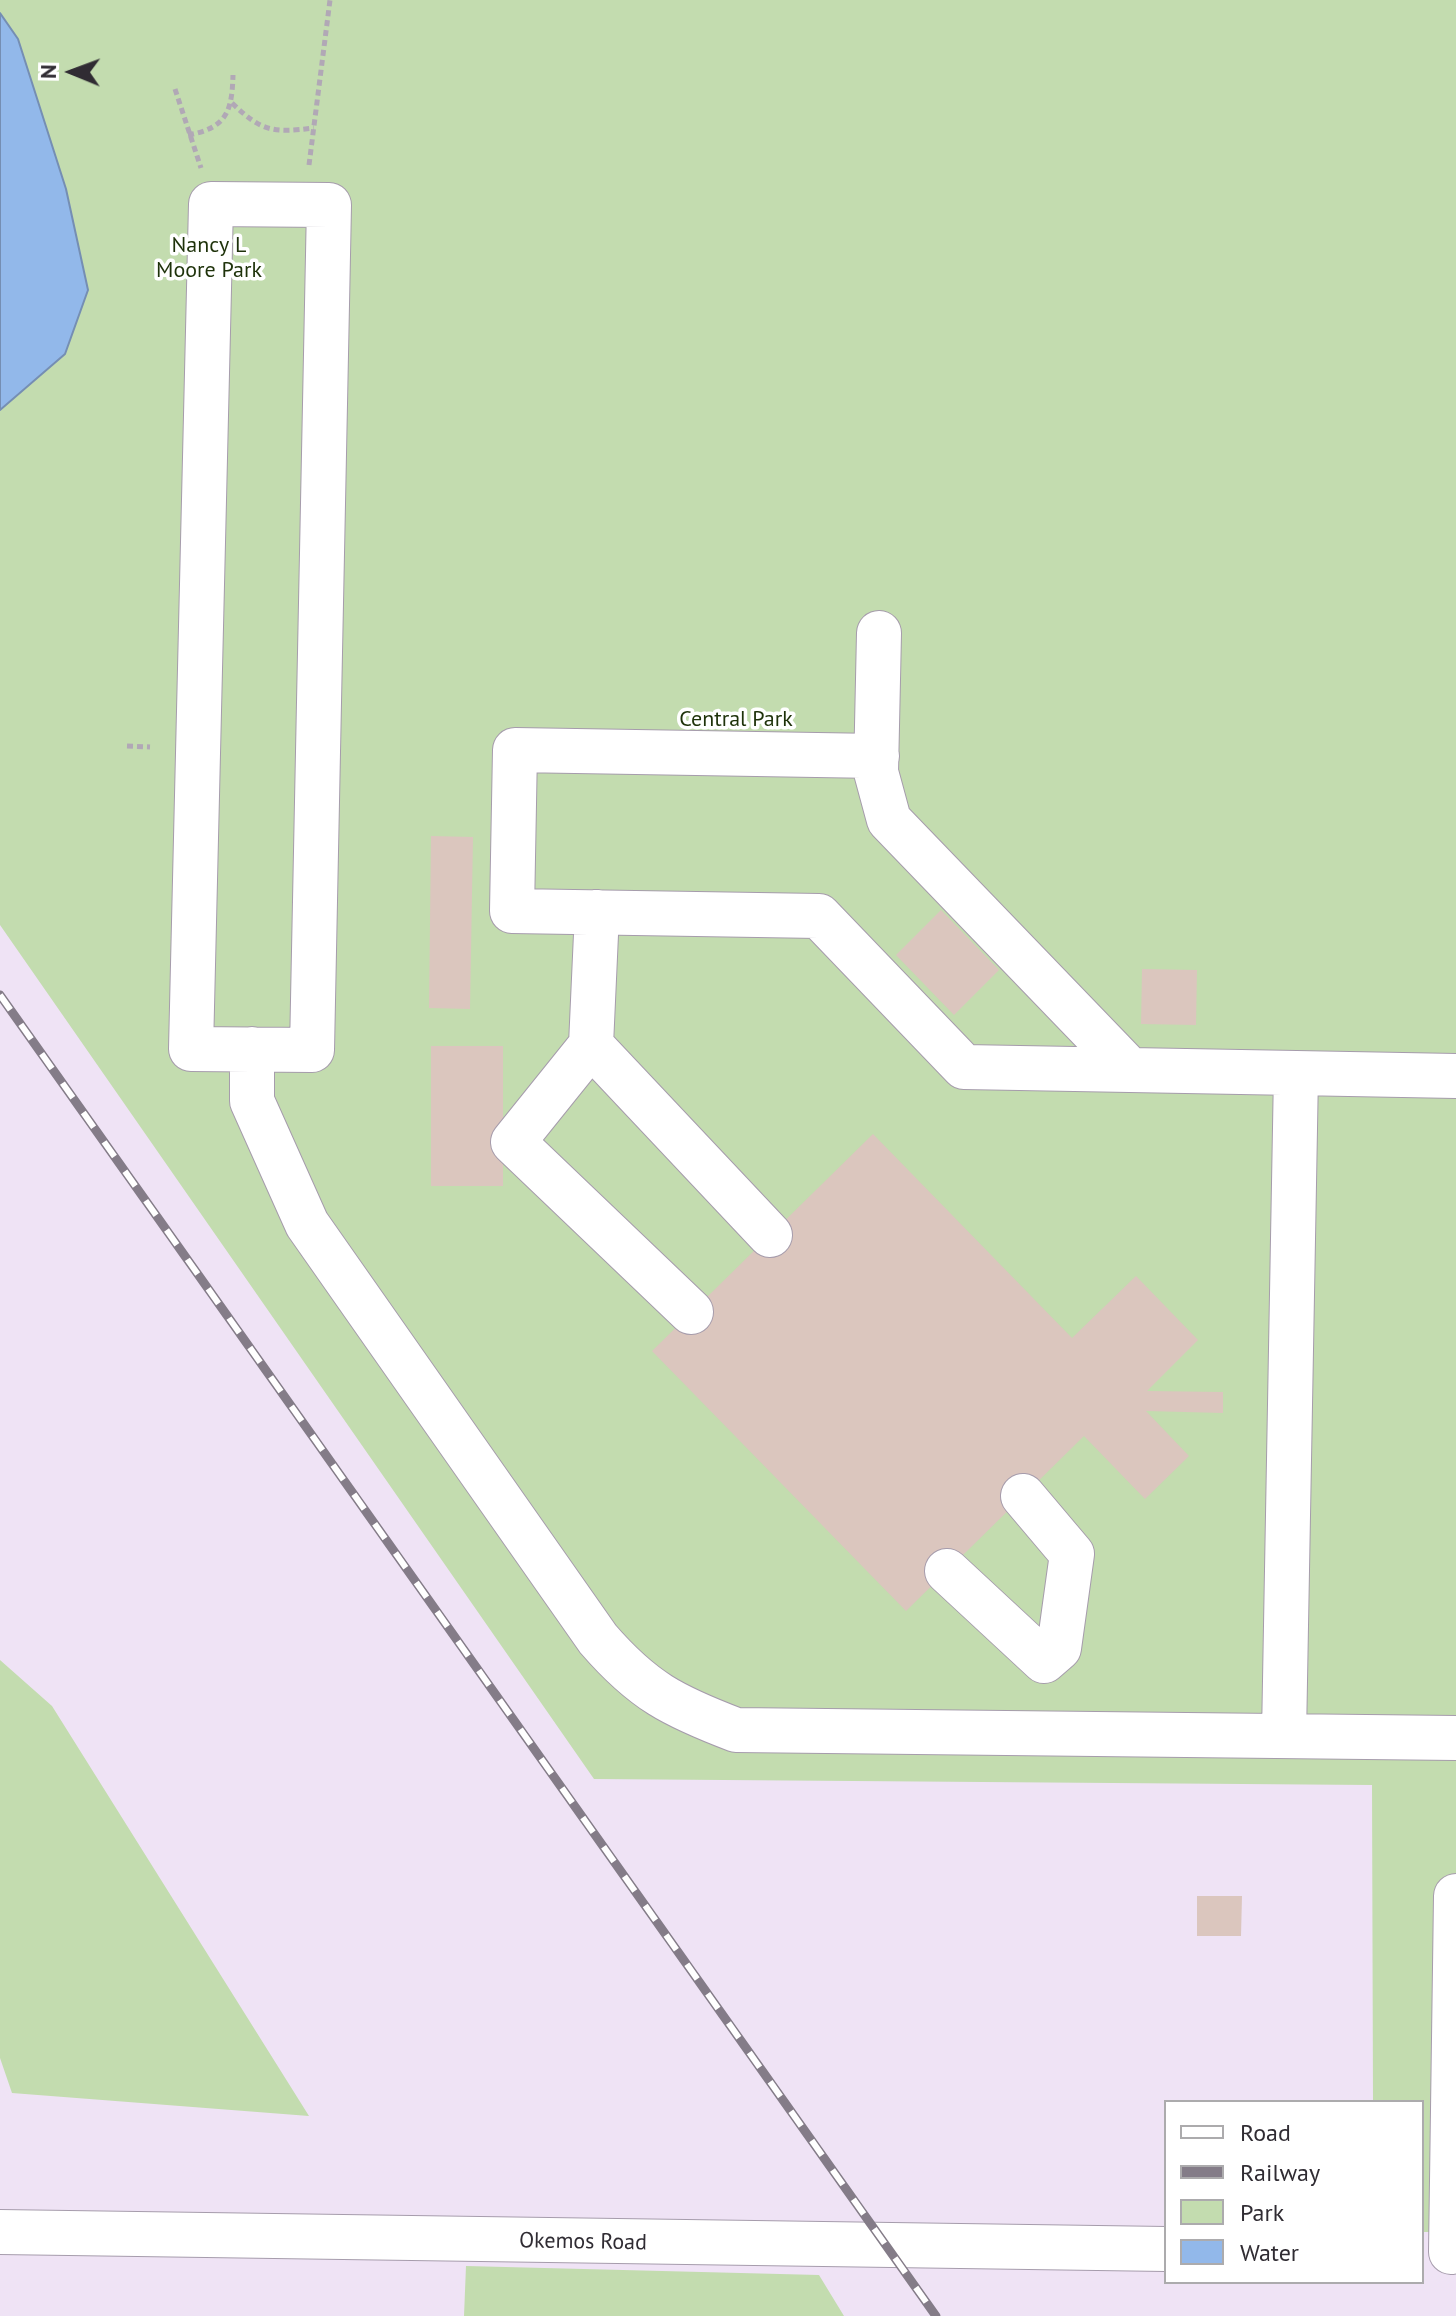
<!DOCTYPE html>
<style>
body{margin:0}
#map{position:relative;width:1456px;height:2316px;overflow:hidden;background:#efe3f5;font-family:"PT Sans",sans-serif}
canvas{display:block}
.legend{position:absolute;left:1164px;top:2100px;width:260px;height:184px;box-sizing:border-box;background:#fff;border:2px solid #acabad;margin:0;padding:10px 14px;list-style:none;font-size:24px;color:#302c33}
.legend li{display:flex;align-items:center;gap:16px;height:40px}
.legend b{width:40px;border:2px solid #acabad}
.north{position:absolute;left:32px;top:32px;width:80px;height:80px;-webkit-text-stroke:6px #fff;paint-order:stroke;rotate:271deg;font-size:22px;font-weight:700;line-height:32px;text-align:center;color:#302c33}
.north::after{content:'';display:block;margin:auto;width:28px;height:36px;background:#302c33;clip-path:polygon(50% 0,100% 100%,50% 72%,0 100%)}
</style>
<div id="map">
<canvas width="1456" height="2316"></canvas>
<ul class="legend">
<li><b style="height:10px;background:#fff"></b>Road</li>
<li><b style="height:10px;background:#847c88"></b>Railway</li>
<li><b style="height:22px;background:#c3dcaf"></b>Park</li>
<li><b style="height:22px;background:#92b8ea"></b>Water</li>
</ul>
<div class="north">N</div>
</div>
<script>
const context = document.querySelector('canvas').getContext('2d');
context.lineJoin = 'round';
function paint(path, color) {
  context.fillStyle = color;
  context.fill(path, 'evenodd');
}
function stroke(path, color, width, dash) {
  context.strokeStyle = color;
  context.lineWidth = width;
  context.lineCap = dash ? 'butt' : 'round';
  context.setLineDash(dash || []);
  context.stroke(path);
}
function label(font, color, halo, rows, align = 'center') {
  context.font = font + ' "PT Sans",sans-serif';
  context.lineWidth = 7;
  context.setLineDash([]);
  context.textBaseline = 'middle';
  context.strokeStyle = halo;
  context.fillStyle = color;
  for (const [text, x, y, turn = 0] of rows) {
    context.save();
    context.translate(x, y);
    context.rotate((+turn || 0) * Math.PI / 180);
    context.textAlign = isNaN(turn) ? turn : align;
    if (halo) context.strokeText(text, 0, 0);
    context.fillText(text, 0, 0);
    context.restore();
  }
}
paint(new Path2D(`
 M 0,0 L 1456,0 L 1456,2232 L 1422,2232 L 1422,2102 L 1373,2102 L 1372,1785 L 594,1779 L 0,925 Z
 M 0,1660 L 52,1706 L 309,2116 L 12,2093 L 0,2058 Z
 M 466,2266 L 819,2275 L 844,2316 L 464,2316 Z`), '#c3dcaf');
const water = new Path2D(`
 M 0,13 L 18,39 L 66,189 L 88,290 L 65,354 L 0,410 Z`);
paint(water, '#92b8ea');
stroke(water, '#758eb3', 2);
paint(new Path2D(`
 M 431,836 L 473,837 L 470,1009 L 429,1008 Z
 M 941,910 L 999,970 L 954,1015 L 896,955 Z
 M 1142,969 L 1197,970 L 1196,1025 L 1141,1024 Z
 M 431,1046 L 503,1046 L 503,1186 L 431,1186 Z
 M 873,1134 L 1072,1338 L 1136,1276 L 1198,1340 L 1147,1391 L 1223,1392 L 1223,1413 L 1146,1411 L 1189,1456 L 1145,1499 L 1084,1436 L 906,1611 L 652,1351 Z
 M 1197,1896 L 1242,1896 L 1241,1936 L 1197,1936 Z`), '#dbc6be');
const minor = new Path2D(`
 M 211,204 L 329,205 L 312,1050 L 191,1049 Z
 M 879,633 L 876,772 L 889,820 L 1130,1070 L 1296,1073
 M 877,756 L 515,750 L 512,911 L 819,916 L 964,1067 L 1130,1070
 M 591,1045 L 597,912
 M 252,1049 L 252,1101 L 307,1224 L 598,1639 C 643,1691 673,1706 736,1730 L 1456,1738
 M 691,1312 L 513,1142 L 591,1045 L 770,1235
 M 947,1571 L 1044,1661 L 1059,1648 L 1072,1554 L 1023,1496
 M 1284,1736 L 1296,1073 L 1456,1076
 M 0,2232 L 1166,2249
 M 1451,2252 L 1456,1896`);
stroke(minor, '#a69cac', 46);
stroke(new Path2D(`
 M 175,89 L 201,168
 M 232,103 C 262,132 273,133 314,128
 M 188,135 C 227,128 232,111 233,75
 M 309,165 L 330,0
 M 127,746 L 150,747`), '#b1a8b6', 5, [6, 4]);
stroke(minor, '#fff', 44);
const rail = new Path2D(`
 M 0,995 L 936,2316`);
stroke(rail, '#847c88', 9);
stroke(rail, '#fff', 6, [18]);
label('22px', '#1e320a', '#fff', [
 ["Nancy L",209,246],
 ["Moore Park",209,271],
 ["Central Park",736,720]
]);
label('22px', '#302c33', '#fff', [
 ["Okemos Road",583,2242,1]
]);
</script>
